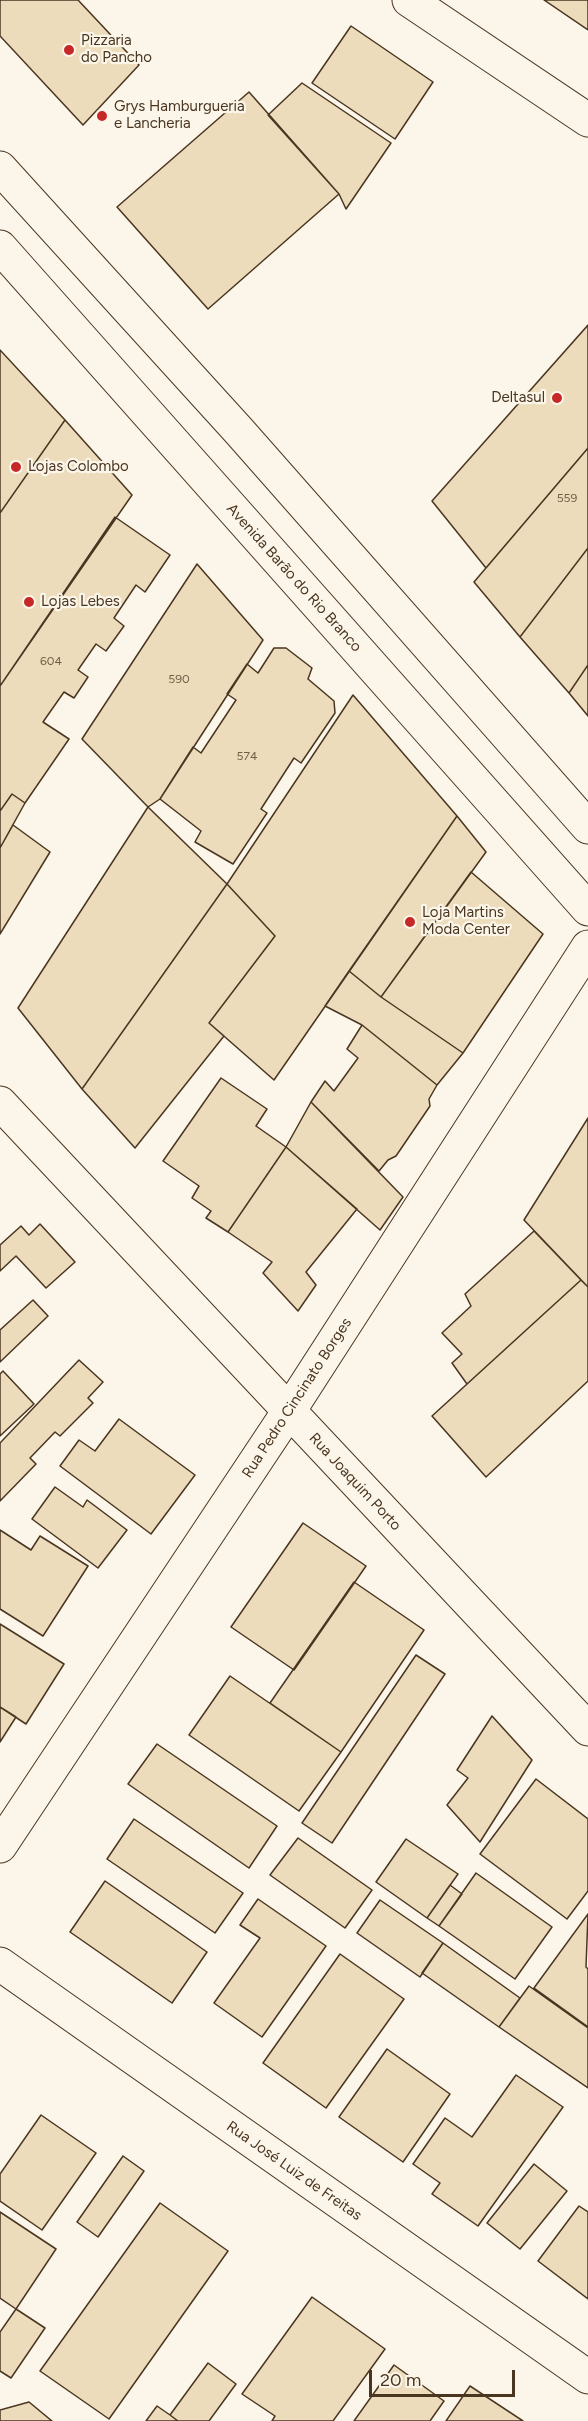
<!DOCTYPE html>
<meta charset="utf-8">
<style>
body{margin:0}
#map{position:relative;width:588px;height:2421px;overflow:hidden;background:#fbf6e9;font-family:Figtree,sans-serif}
canvas{display:block}
.scale{position:absolute;left:369px;top:2370px;width:146px;height:27px;box-sizing:border-box;border:3px solid #4a3520;border-top:0;padding-left:8px;font-size:18px;line-height:21px;white-space:nowrap;color:#4a3520;-webkit-text-stroke:4px #fbf6e9;paint-order:stroke}
</style>
<div id="map">
<canvas width="588" height="2421"></canvas>
<div class="scale">20 m</div>
</div>
<script>
const context = document.querySelector('canvas').getContext('2d');
context.lineJoin = 'round';
function paint(path, color) {
  context.fillStyle = color;
  context.fill(path, 'evenodd');
}
function stroke(path, color, width, dash) {
  context.strokeStyle = color;
  context.lineWidth = width;
  context.lineCap = dash ? 'butt' : 'round';
  context.setLineDash(dash || []);
  context.stroke(path);
}
function label(font, color, halo, rows, align = 'center') {
  context.font = font + ' Figtree,sans-serif';
  context.lineWidth = 4.5;
  context.setLineDash([]);
  context.textBaseline = 'middle';
  context.strokeStyle = halo;
  context.fillStyle = color;
  for (const [text, x, y, turn = 0] of rows) {
    context.save();
    context.translate(x, y);
    context.rotate((+turn || 0) * Math.PI / 180);
    context.textAlign = isNaN(turn) ? turn : align;
    if (halo) context.strokeText(text, 0, 0);
    context.fillText(text, 0, 0);
    context.restore();
  }
}
const building = new Path2D(`
 M 0,0 L 78,0 L 139,65 L 83,125 L 0,36 Z
 M 544,0 L 588,0 L 588,30 Z
 M 351,26 L 433,82 L 395,139 L 312,83 Z
 M 302,83 L 391,143 L 346,209 L 339,194 L 268,115 Z
 M 249,92 L 339,194 L 208,309 L 117,207 Z
 M 588,325 L 588,448 L 486,568 L 432,501 Z
 M 0,350 L 65,420 L 0,513 Z
 M 65,420 L 132,495 L 0,686 L 0,513 Z
 M 588,448 L 588,548 L 520,637 L 474,582 Z
 M 115,517 L 170,555 L 145,592 L 136,585 L 114,618 L 124,626 L 106,651 L 96,644 L 78,670 L 88,677 L 74,698 L 64,692 L 43,722 L 69,739 L 25,803 L 12,794 L 0,811 L 0,686 Z
 M 588,548 L 588,665 L 569,693 L 520,637 Z
 M 197,564 L 263,640 L 160,799 L 148,807 L 82,739 Z
 M 274,648 L 286,648 L 312,668 L 308,679 L 334,701 L 335,713 L 301,763 L 294,758 L 261,809 L 267,813 L 233,864 L 195,842 L 201,831 L 160,799 L 193,747 L 201,753 L 236,700 L 227,694 L 247,664 L 258,673 Z
 M 588,665 L 588,716 L 569,693 Z
 M 353,695 L 457,816 L 274,1080 L 209,1023 L 275,936 L 227,884 Z
 M 12,794 L 25,803 L 0,848 L 0,811 Z
 M 148,807 L 227,884 L 82,1089 L 18,1008 Z
 M 457,816 L 486,852 L 381,997 L 349,971 Z
 M 13,825 L 50,852 L 0,934 L 0,848 Z
 M 471,872 L 543,934 L 463,1053 L 381,997 Z
 M 227,884 L 275,936 L 209,1023 L 224,1036 L 135,1148 L 82,1089 Z
 M 349,971 L 381,997 L 463,1053 L 437,1085 L 362,1025 L 325,1006 Z
 M 362,1025 L 437,1085 L 429,1099 L 430,1106 L 396,1156 L 388,1160 L 379,1171 L 311,1102 L 325,1081 L 334,1091 L 358,1058 L 347,1049 Z
 M 221,1078 L 267,1109 L 256,1126 L 286,1147 L 228,1232 L 206,1218 L 211,1211 L 192,1198 L 199,1186 L 163,1161 Z
 M 311,1102 L 403,1197 L 380,1230 L 286,1147 Z
 M 588,1118 L 588,1287 L 524,1220 Z
 M 286,1147 L 357,1209 L 306,1272 L 316,1285 L 298,1311 L 263,1273 L 272,1262 L 228,1232 Z
 M 40,1224 L 75,1262 L 46,1288 L 16,1256 L 0,1271 L 0,1245 L 21,1226 L 29,1235 Z
 M 534,1231 L 581,1280 L 467,1384 L 452,1363 L 462,1354 L 442,1333 L 471,1306 L 465,1294 Z
 M 581,1280 L 588,1287 L 588,1381 L 486,1477 L 432,1416 Z
 M 33,1300 L 48,1316 L 0,1362 L 0,1330 Z
 M 79,1360 L 103,1382 L 88,1398 L 93,1403 L 60,1436 L 55,1432 L 30,1458 L 36,1464 L 0,1501 L 0,1443 Z
 M 3,1371 L 34,1404 L 0,1436 L 0,1374 Z
 M 119,1419 L 195,1475 L 151,1534 L 60,1466 L 79,1440 L 95,1451 Z
 M 55,1487 L 83,1507 L 87,1500 L 127,1530 L 98,1568 L 32,1519 Z
 M 303,1523 L 366,1566 L 294,1670 L 231,1627 Z
 M 0,1530 L 31,1550 L 40,1536 L 88,1566 L 43,1636 L 0,1609 Z
 M 354,1582 L 424,1630 L 341,1752 L 270,1703 Z
 M 0,1624 L 64,1664 L 26,1724 L 0,1707 Z
 M 416,1655 L 445,1674 L 332,1843 L 302,1823 Z
 M 230,1676 L 341,1752 L 299,1811 L 189,1735 Z
 M 0,1707 L 16,1717 L 0,1742 Z
 M 492,1716 L 532,1760 L 480,1842 L 447,1805 L 468,1778 L 457,1770 Z
 M 157,1744 L 277,1826 L 249,1868 L 128,1784 Z
 M 536,1779 L 588,1819 L 588,1891 L 567,1919 L 480,1854 Z
 M 134,1819 L 243,1893 L 215,1933 L 107,1859 Z
 M 298,1838 L 372,1890 L 345,1928 L 270,1875 Z
 M 406,1839 L 458,1874 L 427,1918 L 376,1882 Z
 M 476,1873 L 552,1927 L 515,1979 L 439,1926 Z
 M 105,1881 L 207,1952 L 172,2003 L 70,1932 Z
 M 450,1885 L 462,1894 L 439,1926 L 427,1918 Z
 M 258,1899 L 326,1946 L 262,2037 L 214,2003 L 260,1938 L 240,1925 Z
 M 380,1900 L 443,1943 L 420,1977 L 357,1933 Z
 M 588,1914 L 586,1967 L 588,1969 L 588,2027 L 534,1988 Z
 M 443,1943 L 520,1998 L 499,2027 L 422,1973 Z
 M 340,1954 L 404,1999 L 326,2108 L 263,2063 Z
 M 529,1986 L 588,2028 L 588,2088 L 499,2027 Z
 M 387,2049 L 450,2094 L 403,2162 L 339,2117 Z
 M 516,2075 L 563,2107 L 478,2226 L 432,2194 L 440,2183 L 413,2164 L 445,2118 L 472,2137 Z
 M 41,2115 L 96,2153 L 42,2230 L 0,2201 L 0,2174 Z
 M 123,2156 L 144,2171 L 98,2237 L 77,2222 Z
 M 534,2164 L 567,2191 L 520,2249 L 487,2223 Z
 M 160,2203 L 228,2251 L 109,2419 L 40,2371 Z
 M 579,2206 L 588,2212 L 588,2299 L 538,2261 Z
 M 0,2212 L 56,2249 L 16,2309 L 0,2298 Z
 M 312,2297 L 385,2349 L 333,2421 L 272,2421 L 275,2416 L 242,2394 Z
 M 16,2309 L 45,2328 L 11,2378 L 0,2371 L 0,2332 Z
 M 208,2363 L 236,2384 L 209,2421 L 178,2421 L 170,2415 Z
 M 394,2365 L 444,2401 L 430,2421 L 354,2421 Z
 M 470,2386 L 523,2421 L 446,2421 Z
 M 29,2402 L 52,2421 L 0,2421 L 0,2410 Z
 M 157,2406 L 170,2415 L 178,2421 L 146,2421 Z`);
paint(building, '#ecdcbc');
stroke(building, '#4a3520', 1.5);
const minor = new Path2D(`
 M 409,0 L 588,120
 M 0,1103 L 588,1729
 M 0,1846 L 289,1411 L 588,947
 M 0,1964 L 588,2377`);
const secondary = new Path2D(`
 M 0,168 L 239,431 L 588,827
 M 0,247 L 588,909`);
stroke(minor, '#4a3520', 35);
stroke(secondary, '#4a3520', 35);
stroke(minor, '#fbf6e9', 33);
stroke(secondary, '#fbf6e9', 33);
for (const [x, y, r, color] of [
 [69,50,6,"#c62828"],
 [102,116,6,"#c62828"],
 [557,398,6,"#c62828"],
 [16,467,6,"#c62828"],
 [29,602,6,"#c62828"],
 [410,922,6,"#c62828"]
]) {
  const dot = new Path2D();
  dot.arc(x, y, r, 0, 2 * Math.PI);
  context.fillStyle = color;
  context.fill(dot);
  stroke(dot, '#fbf6e9', 2);
}
label('12px', '#725f47', null, [
 ["559",567,498],
 ["604",51,661],
 ["590",179,679],
 ["574",247,756]
]);
label('15px', '#4a3520', '#fbf6e9', [
 ["Pizzaria",81,41],
 ["do Pancho",81,58],
 ["Grys Hamburgueria",114,107],
 ["e Lancheria",114,124],
 ["Deltasul",545,398,"right"],
 ["Lojas Colombo",28,467],
 ["Lojas Lebes",41,602],
 ["Loja Martins",422,913],
 ["Moda Center",422,930]
], 'left');
label('15px', '#4a3520', '#fbf6e9', [
 ["Avenida Barão do Rio Branco",294,578,48],
 ["Rua Pedro Cincinato Borges",297,1398,-57],
 ["Rua Joaquim Porto",355,1482,47],
 ["Rua José Luiz de Freitas",294,2171,35]
]);
</script>
